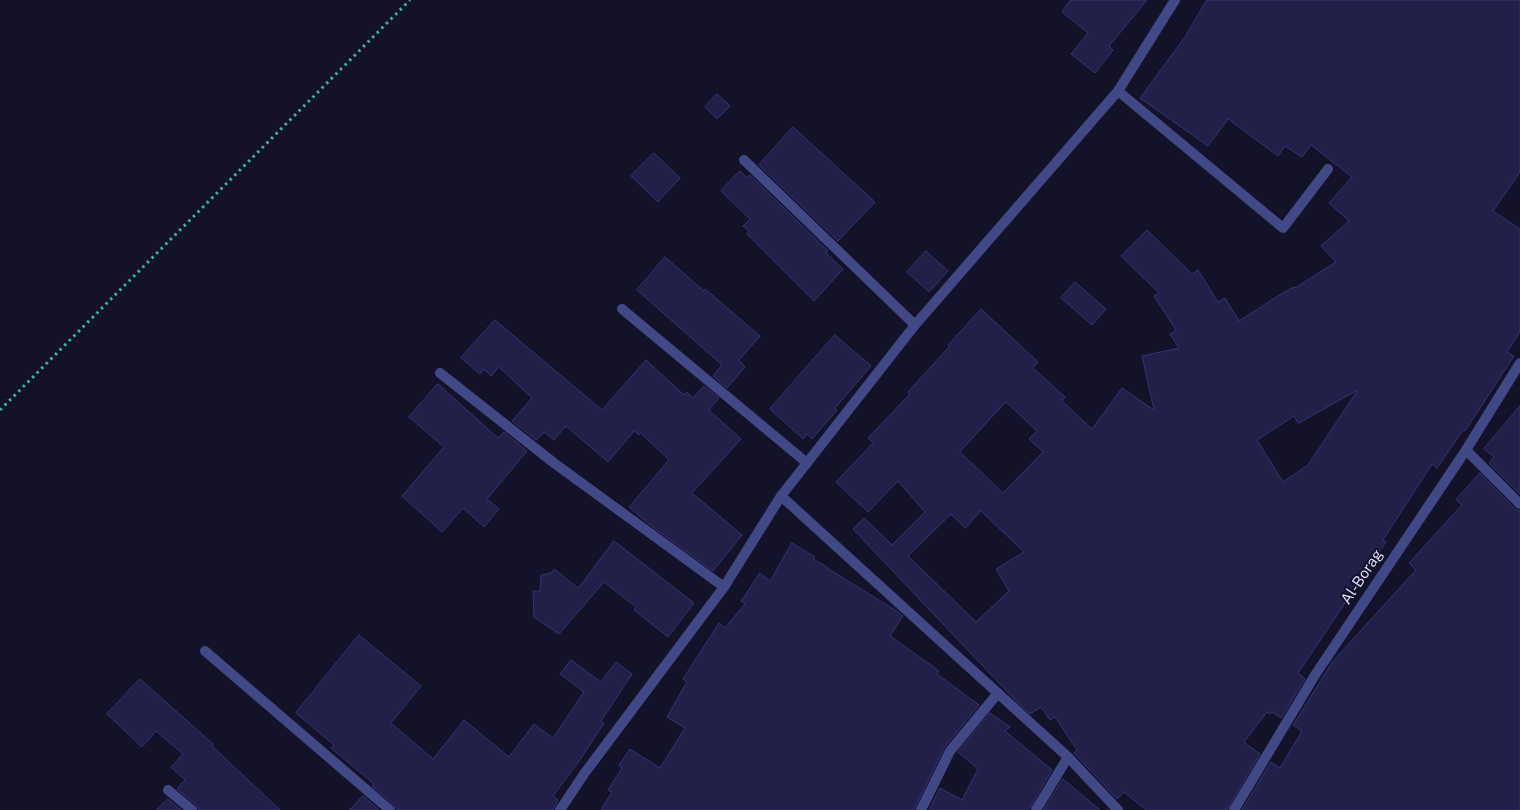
<!DOCTYPE html>
<style>
body{margin:0}
canvas{display:block;background:#131229}
</style>
<canvas width="1520" height="810"></canvas>
<script>
const context = document.querySelector('canvas').getContext('2d');
context.lineJoin = 'round';
function paint(path, color) {
  context.fillStyle = color;
  context.fill(path, 'evenodd');
}
function stroke(path, color, width, dash) {
  context.strokeStyle = color;
  context.lineWidth = width;
  context.lineCap = dash ? 'butt' : 'round';
  context.setLineDash(dash || []);
  context.stroke(path);
}
function label(font, color, halo, rows, align = 'center') {
  context.font = font + ' "Public Sans",sans-serif';
  context.lineWidth = 4;
  context.setLineDash([]);
  context.textBaseline = 'middle';
  context.strokeStyle = halo;
  context.fillStyle = color;
  for (const [text, x, y, turn = 0] of rows) {
    context.save();
    context.translate(x, y);
    context.rotate((+turn || 0) * Math.PI / 180);
    context.textAlign = isNaN(turn) ? turn : align;
    if (halo) context.strokeText(text, 0, 0);
    context.fillText(text, 0, 0);
    context.restore();
  }
}
const building = new Path2D(`
 M 1071,0 L 1147,0 L 1109,46 L 1113,50 L 1095,73 L 1071,54 L 1088,33 L 1062,12 Z
 M 1207,0 L 1520,0 L 1520,172 L 1493,211 L 1520,229 L 1520,332 L 1507,352 L 1514,356 L 1465,431 L 1463,430 L 1437,468 L 1432,464 L 1383,540 L 1386,542 L 1298,673 L 1305,679 L 1281,718 L 1272,712 L 1270,714 L 1267,712 L 1244,742 L 1260,754 L 1227,810 L 1146,810 L 1124,792 L 1117,799 L 1074,753 L 1077,750 L 1055,717 L 1050,720 L 1041,707 L 1030,714 L 1016,701 L 853,529 L 864,518 L 892,545 L 925,512 L 898,481 L 868,512 L 836,482 L 873,443 L 868,438 L 910,394 L 908,392 L 949,347 L 948,345 L 981,309 L 1038,362 L 1033,368 L 1065,397 L 1062,401 L 1092,429 L 1122,388 L 1154,410 L 1142,356 L 1179,348 L 1170,334 L 1176,330 L 1154,296 L 1159,293 L 1121,256 L 1147,230 L 1192,274 L 1198,270 L 1218,302 L 1225,298 L 1239,321 L 1281,294 L 1294,287 L 1295,288 L 1336,262 L 1321,246 L 1349,221 L 1329,203 L 1352,177 L 1311,145 L 1302,157 L 1285,146 L 1278,156 L 1228,119 L 1208,146 L 1140,98 L 1185,37 ZM 1358,390 L 1308,465 L 1283,482 L 1257,440 L 1294,416 L 1298,423 ZM 1006,402 L 1037,431 L 1029,439 L 1043,452 L 1003,493 L 960,452 ZM 981,511 L 1024,552 L 996,569 L 1009,591 L 976,622 L 908,556 L 951,514 L 965,528 Z
 M 717,94 L 730,106 L 717,119 L 705,107 Z
 M 793,127 L 875,202 L 838,241 L 759,165 Z
 M 654,153 L 680,178 L 658,202 L 631,176 Z
 M 740,171 L 747,178 L 750,175 L 828,251 L 826,253 L 843,269 L 814,301 L 747,234 L 749,231 L 743,226 L 750,219 L 721,191 Z
 M 926,251 L 948,271 L 929,292 L 907,272 Z
 M 665,257 L 704,291 L 705,289 L 760,336 L 739,360 L 745,367 L 727,388 L 713,376 L 722,365 L 637,290 Z
 M 1075,282 L 1106,309 L 1092,325 L 1061,298 Z
 M 495,320 L 602,410 L 646,360 L 684,395 L 687,392 L 693,398 L 704,386 L 719,398 L 709,410 L 741,439 L 692,493 L 742,535 L 713,571 L 650,525 L 629,507 L 669,460 L 641,433 L 639,435 L 634,431 L 608,462 L 566,426 L 554,440 L 544,432 L 536,440 L 512,421 L 532,398 L 499,367 L 491,376 L 484,369 L 480,374 L 461,358 Z
 M 835,335 L 871,366 L 835,408 L 837,410 L 812,439 L 807,434 L 803,439 L 770,409 Z
 M 438,384 L 498,438 L 504,432 L 527,451 L 487,499 L 499,509 L 484,527 L 463,508 L 442,532 L 402,496 L 444,447 L 409,417 Z
 M 1520,406 L 1520,494 L 1489,463 L 1494,457 L 1484,449 Z
 M 1480,473 L 1515,509 L 1520,511 L 1520,810 L 1242,810 L 1271,762 L 1280,768 L 1302,731 L 1293,725 L 1333,661 L 1416,570 L 1409,563 L 1462,505 L 1456,500 Z
 M 614,541 L 694,603 L 668,637 L 634,610 L 636,607 L 604,582 L 559,634 L 534,617 L 533,591 L 540,591 L 541,575 L 551,573 L 554,569 L 578,588 Z
 M 792,543 L 815,557 L 813,559 L 827,567 L 827,568 L 898,612 L 903,616 L 890,636 L 939,671 L 937,674 L 979,705 L 944,748 L 914,810 L 601,810 L 612,792 L 608,790 L 622,768 L 619,765 L 630,749 L 660,768 L 685,728 L 667,717 L 687,682 L 683,679 L 719,623 L 725,628 L 745,604 L 741,601 L 760,573 L 770,581 Z
 M 359,635 L 421,686 L 391,723 L 433,759 L 464,720 L 509,757 L 534,724 L 553,738 L 584,692 L 560,674 L 571,660 L 601,682 L 616,662 L 632,674 L 601,721 L 604,723 L 580,760 L 553,796 L 558,800 L 553,810 L 397,810 L 394,805 L 372,786 L 374,784 L 331,748 L 334,745 L 296,713 Z
 M 140,679 L 213,744 L 212,746 L 280,810 L 199,810 L 196,805 L 177,789 L 185,780 L 171,767 L 183,754 L 156,731 L 142,747 L 107,714 Z
 M 990,713 L 1010,727 L 1005,731 L 1052,770 L 1029,810 L 929,810 L 940,788 L 962,800 L 978,769 L 958,752 Z
 M 1063,779 L 1100,810 L 1044,810 Z
 M 363,796 L 379,810 L 350,810 Z
 M 168,799 L 181,810 L 157,810 Z`);
paint(building, '#221f49');
stroke(building, '#363374', 1);
stroke(new Path2D(`
 M 0,410 L 410,0`), '#38b59b', 3, [2.5, 4]);
stroke(new Path2D(`
 M 921,810 L 950,751 L 998,693`), '#404885', 10);
stroke(new Path2D(`
 M 1118,91 L 1283,228 L 1328,169
 M 744,160 L 915,325
 M 622,309 L 807,463
 M 440,373 L 554,463 L 724,587
 M 1466,450 L 1520,504
 M 781,496 L 1068,757 L 1118,810
 M 205,651 L 390,810
 M 168,790 L 192,810
 M 560,810 L 584,774 L 724,587 L 781,496 L 915,325 L 1118,91 L 1175,0
 M 1036,810 L 1068,757`), '#404885', 10);
stroke(new Path2D(`
 M 1234,810 L 1315,675 L 1466,450 L 1520,363`), '#404885', 10);
label('15px', '#dcddfd', '#131229', [
 ["Al-Borag",1362,577,-56]
]);
</script>
